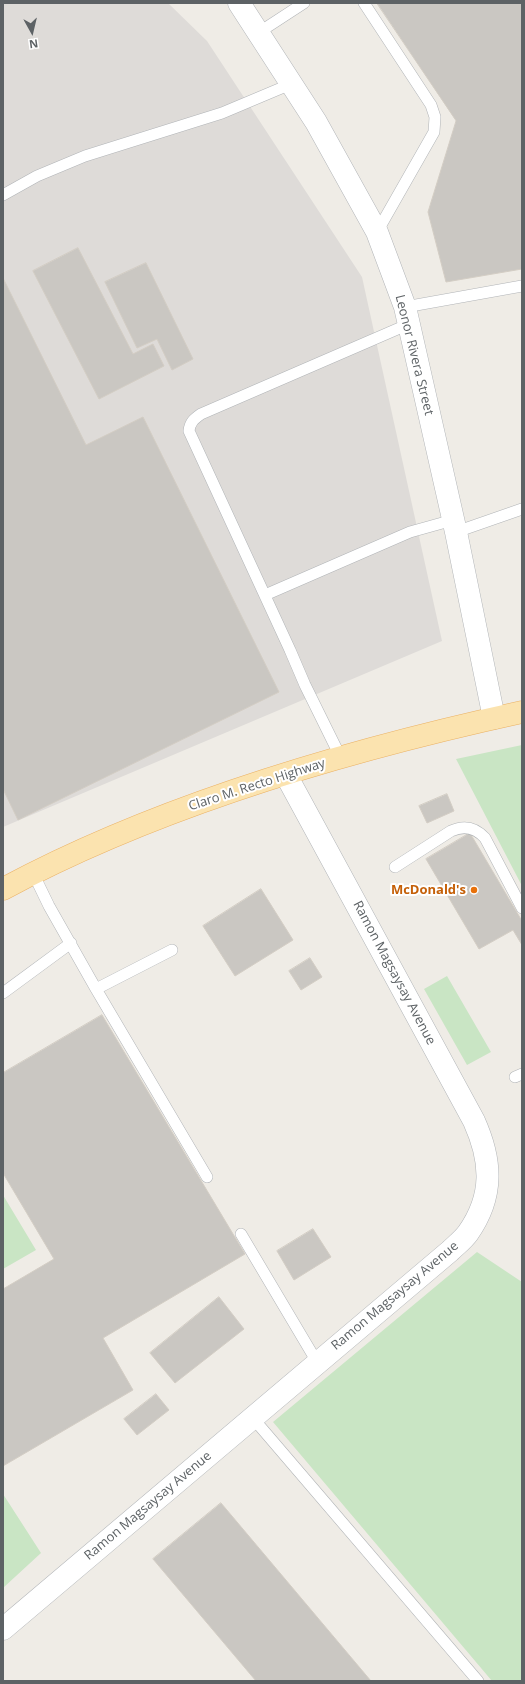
<!DOCTYPE html>
<style>
body{margin:0}
#map{position:relative;width:525px;height:1684px;overflow:hidden;background:#efece6;font-family:"Open Sans",sans-serif}
canvas{display:block}
.frame{position:absolute;inset:0;border:4px solid #5d6265;pointer-events:none}
.north{position:absolute;left:12px;top:12px;width:40px;height:40px;-webkit-text-stroke:3px #fff;paint-order:stroke;rotate:172deg;font-size:11px;font-weight:700;line-height:16px;text-align:center;color:#5d6265}
.north::after{content:'';display:block;margin:auto;width:14px;height:18px;background:#5d6265;clip-path:polygon(50% 0,100% 100%,50% 72%,0 100%)}
</style>
<div id="map">
<canvas width="525" height="1684"></canvas>
<div class="frame"></div>
<div class="north">N</div>
</div>
<script>
const context = document.querySelector('canvas').getContext('2d');
context.lineJoin = 'round';
function paint(path, color) {
  context.fillStyle = color;
  context.fill(path, 'evenodd');
}
function stroke(path, color, width, dash) {
  context.strokeStyle = color;
  context.lineWidth = width;
  context.lineCap = dash ? 'butt' : 'round';
  context.setLineDash(dash || []);
  context.stroke(path);
}
function label(font, color, halo, rows, align = 'center') {
  context.font = font + ' "Open Sans",sans-serif';
  context.lineWidth = 4;
  context.setLineDash([]);
  context.textBaseline = 'middle';
  context.strokeStyle = halo;
  context.fillStyle = color;
  for (const [text, x, y, turn = 0] of rows) {
    context.save();
    context.translate(x, y);
    context.rotate((+turn || 0) * Math.PI / 180);
    context.textAlign = isNaN(turn) ? turn : align;
    if (halo) context.strokeText(text, 0, 0);
    context.fillText(text, 0, 0);
    context.restore();
  }
}
paint(new Path2D(`
 M 3,3 L 168,3 L 207,41 L 362,277 L 442,641 L 3,827 Z`), '#dedbd8');
paint(new Path2D(`
 M 522,745 L 522,886 L 456,759 Z
 M 447,976 L 491,1052 L 467,1065 L 424,989 Z
 M 3,1195 L 36,1250 L 3,1269 Z
 M 477,1252 L 522,1282 L 522,1681 L 492,1681 L 273,1422 Z
 M 3,1494 L 41,1553 L 3,1588 Z`), '#c9e5c4');
const building = new Path2D(`
 M 377,3 L 522,3 L 522,269 L 446,282 L 428,212 L 456,121 Z
 M 78,248 L 133,354 L 153,344 L 164,366 L 99,399 L 33,271 Z
 M 146,263 L 193,359 L 172,370 L 157,339 L 137,348 L 105,282 Z
 M 3,278 L 86,445 L 143,417 L 279,692 L 18,820 L 3,789 Z
 M 447,794 L 454,811 L 427,823 L 419,806 Z
 M 470,833 L 522,921 L 522,945 L 513,930 L 479,949 L 426,859 Z
 M 261,889 L 293,940 L 235,976 L 203,926 Z
 M 310,958 L 322,977 L 301,990 L 289,971 Z
 M 102,1015 L 245,1254 L 103,1338 L 133,1390 L 3,1466 L 3,1289 L 54,1259 L 3,1173 L 3,1073 Z
 M 313,1229 L 331,1257 L 294,1280 L 277,1251 Z
 M 219,1297 L 244,1329 L 175,1383 L 150,1353 Z
 M 156,1394 L 169,1410 L 137,1435 L 124,1419 Z
 M 221,1503 L 371,1681 L 256,1681 L 153,1559 Z`);
paint(building, '#cac7c2');
stroke(building, '#d3cdc4', 1);
const service = new Path2D(`
 M 364,3 L 431,105 L 435,117 L 434,132 L 377,232
 M 258,33 L 304,3
 M 3,195 L 37,176 L 85,156 L 222,113 L 291,84
 M 405,307 L 522,286
 M 456,532 L 522,509
 M 265,595 L 410,532 L 453,520
 M 341,758 L 305,685 L 290,650 L 189,431 C 190,422 194,419 201,414 L 409,324
 M 395,867 L 451,831 C 464,825 475,827 485,838 L 522,908
 M 33,873 L 49,906 L 96,989 L 172,950
 M 96,989 L 207,1177
 M 3,993 L 71,943
 M 515,1077 L 522,1074
 M 241,1234 L 317,1362
 M 252,1417 L 478,1681`);
const minor = new Path2D(`
 M 239,3 L 316,122 L 377,232 L 405,307 L 456,532 L 494,718
 M 3,1629 L 450,1251 C 456,1245 463,1240 468,1233 C 494,1196 492,1161 474,1121 L 286,775`);
const primary = new Path2D(`
 M 3,889 C 161,804 348,750 522,712`);
stroke(service, '#b1b4b7', 12);
stroke(minor, '#b1b4b7', 23);
stroke(primary, '#eab164', 23);
stroke(service, '#fff', 11);
stroke(minor, '#fff', 22);
stroke(primary, '#fbe3af', 22);
for (const [x, y, r, color] of [
 [474,890,4,"#e8710a"]
]) {
  const dot = new Path2D();
  dot.arc(x, y, r, 0, 2 * Math.PI);
  context.fillStyle = color;
  context.fill(dot);
  stroke(dot, '#fff', 1.5);
}
label('13px', '#5d6265', '#fff', [
 ["Leonor Rivera Street",414,355,76],
 ["Claro M. Recto Highway",257,785,-18],
 ["Ramon Magsaysay Avenue",394,973,62],
 ["Ramon Magsaysay Avenue",395,1296,-40],
 ["Ramon Magsaysay Avenue",148,1506,-40]
]);
label('bold 13px', '#c56008', '#fff', [
 ["McDonald's",466,890]
], 'right');
</script>
